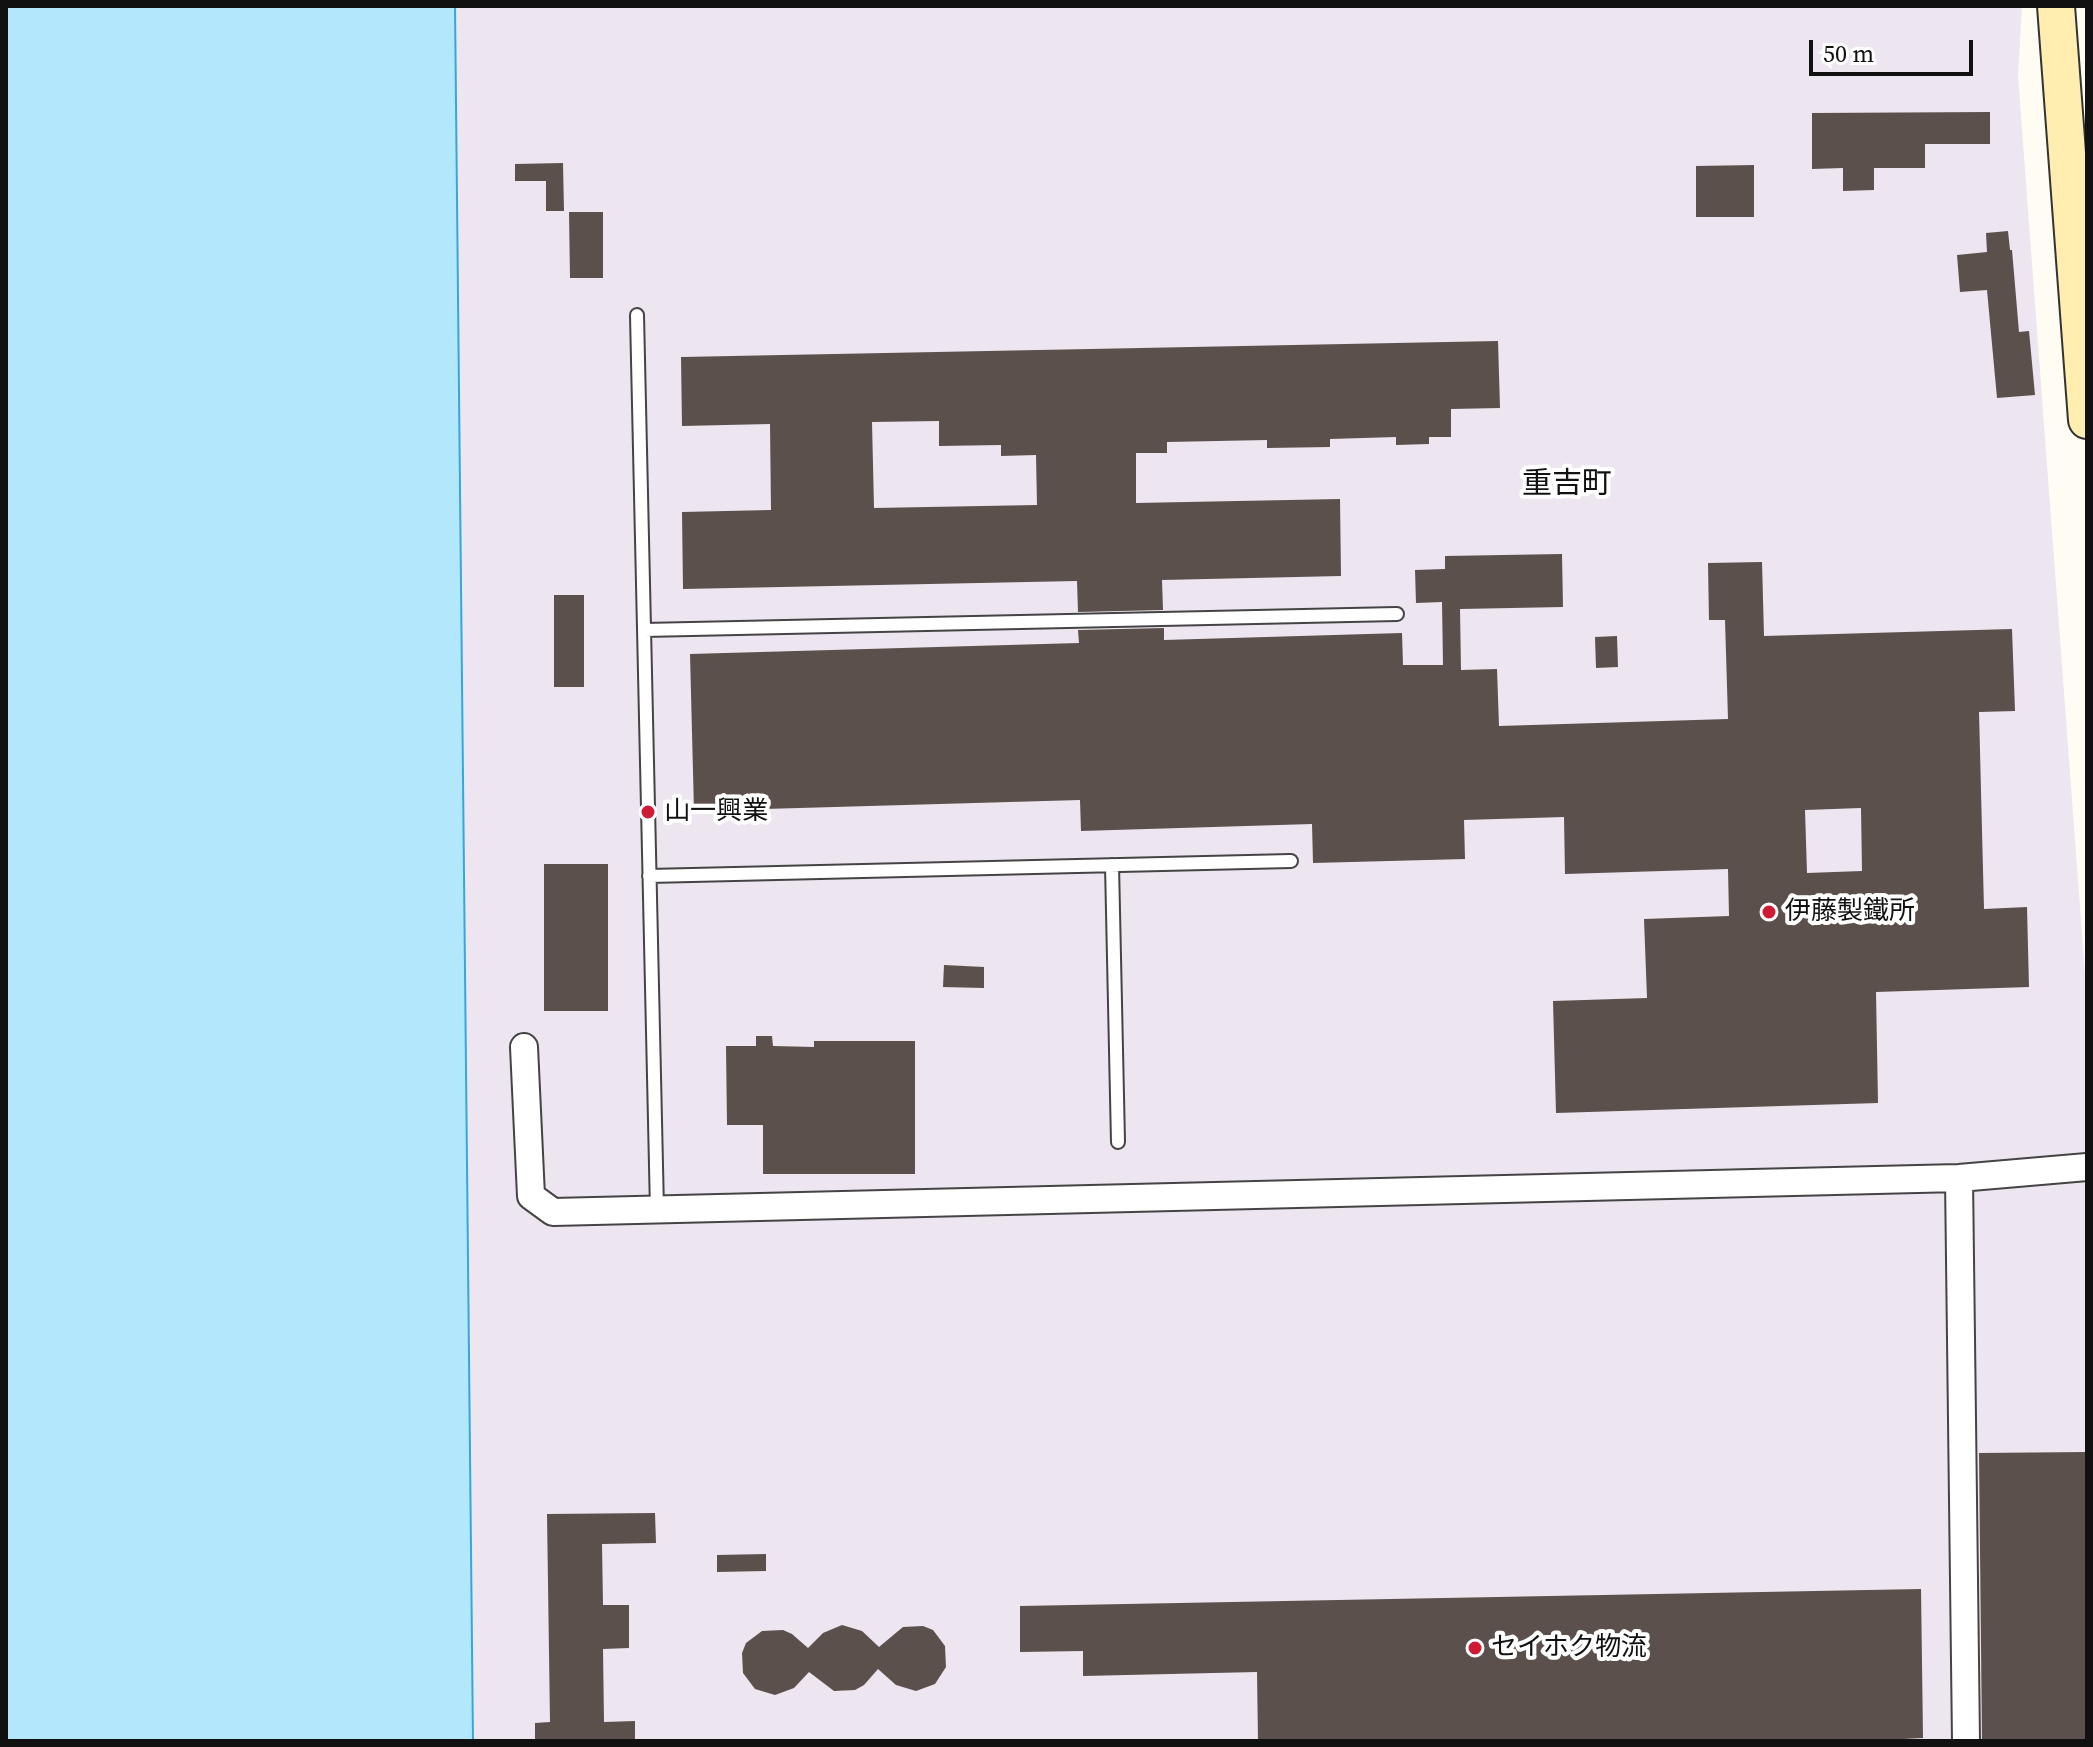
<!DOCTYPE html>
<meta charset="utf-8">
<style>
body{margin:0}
#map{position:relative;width:2093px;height:1747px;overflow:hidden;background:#fffcf4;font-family:"Source Serif 4",serif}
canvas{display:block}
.frame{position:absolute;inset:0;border:8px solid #111;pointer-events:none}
.scale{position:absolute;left:1809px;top:40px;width:164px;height:36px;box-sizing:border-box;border:4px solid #111;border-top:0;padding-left:10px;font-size:24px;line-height:28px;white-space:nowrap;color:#111;-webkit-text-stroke:6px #fff;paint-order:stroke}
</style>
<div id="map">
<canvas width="2093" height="1747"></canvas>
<div class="frame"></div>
<div class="scale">50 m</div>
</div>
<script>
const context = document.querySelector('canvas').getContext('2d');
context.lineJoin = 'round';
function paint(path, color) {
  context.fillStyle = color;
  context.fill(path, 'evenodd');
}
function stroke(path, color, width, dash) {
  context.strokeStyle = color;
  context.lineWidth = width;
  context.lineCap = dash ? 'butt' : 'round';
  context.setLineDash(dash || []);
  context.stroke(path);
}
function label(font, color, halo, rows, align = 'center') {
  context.font = font + ' "Source Serif 4","Noto Sans JP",serif';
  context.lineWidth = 8;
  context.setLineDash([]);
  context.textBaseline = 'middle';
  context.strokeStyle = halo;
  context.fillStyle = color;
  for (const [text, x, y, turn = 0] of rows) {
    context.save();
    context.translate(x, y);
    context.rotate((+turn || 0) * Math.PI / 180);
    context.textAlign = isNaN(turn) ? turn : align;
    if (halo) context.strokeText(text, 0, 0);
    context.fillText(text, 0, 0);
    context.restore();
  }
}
paint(new Path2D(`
 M 455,6 L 2022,6 L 2018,76 L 2087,1001 L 2087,1741 L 473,1741 Z`), '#ede5ef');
const water = new Path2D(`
 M 6,6 L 455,6 L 473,1741 L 6,1741 Z`);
paint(water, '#b3e8fc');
stroke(water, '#33a8db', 2);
paint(new Path2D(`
 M 1990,112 L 1990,144 L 1925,144 L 1925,168 L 1874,168 L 1874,190 L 1843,191 L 1843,168 L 1812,169 L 1812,113 Z
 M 563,163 L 564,211 L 546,211 L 546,181 L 515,181 L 515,164 Z
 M 1754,165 L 1754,217 L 1696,217 L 1696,166 Z
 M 569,212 L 603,212 L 603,278 L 570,278 Z
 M 2008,231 L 2010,250 L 2012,250 L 2019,332 L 2029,331 L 2035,395 L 1997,398 L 1987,290 L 1960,292 L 1957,255 L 1987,252 L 1986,233 Z
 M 1498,341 L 1500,408 L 1451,409 L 1451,437 L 1429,437 L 1429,444 L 1396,445 L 1396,437 L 1330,439 L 1330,447 L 1267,448 L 1267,440 L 1167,442 L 1167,453 L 1136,453 L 1136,503 L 1340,499 L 1341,576 L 1162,580 L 1163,610 L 1078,612 L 1077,581 L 683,589 L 682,512 L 771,510 L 770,424 L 682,426 L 681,357 ZM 939,421 L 939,446 L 1001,445 L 1001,456 L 1036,455 L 1037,505 L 874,508 L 872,422 Z
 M 1562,554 L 1563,607 L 1460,609 L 1461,670 L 1497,669 L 1499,726 L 1728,719 L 1725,620 L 1709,620 L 1708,563 L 1762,562 L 1764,636 L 2012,629 L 2015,711 L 1979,712 L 1984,909 L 2027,907 L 2029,987 L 1876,992 L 1878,1103 L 1556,1113 L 1553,1001 L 1647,998 L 1644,919 L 1729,916 L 1728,869 L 1565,874 L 1564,817 L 1464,820 L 1465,859 L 1313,863 L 1312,824 L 1081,831 L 1080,800 L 694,811 L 690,654 L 1079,643 L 1078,630 L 1164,628 L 1164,640 L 1402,633 L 1403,665 L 1443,665 L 1442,602 L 1416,603 L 1415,570 L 1445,569 L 1445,556 ZM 1861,808 L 1862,871 L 1807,873 L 1805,810 Z
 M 554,595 L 584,595 L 584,687 L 554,687 Z
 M 1617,636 L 1618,667 L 1596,668 L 1595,637 Z
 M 544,864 L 608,864 L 608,1011 L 544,1011 Z
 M 944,965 L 984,967 L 984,988 L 943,987 Z
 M 756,1036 L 772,1036 L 773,1046 L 814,1047 L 814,1041 L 915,1041 L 915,1174 L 763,1174 L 763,1125 L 727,1125 L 726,1046 L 756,1046 Z
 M 2087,1452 L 2087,1741 L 1982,1741 L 1979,1453 Z
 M 655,1513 L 656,1543 L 602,1544 L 603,1605 L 629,1605 L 629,1648 L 603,1649 L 604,1722 L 635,1721 L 635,1741 L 535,1741 L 535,1723 L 550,1722 L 547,1514 Z
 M 766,1554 L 766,1571 L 717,1572 L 717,1555 Z
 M 1921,1589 L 1923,1738 L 1903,1739 L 1903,1741 L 1258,1741 L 1257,1672 L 1083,1676 L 1083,1651 L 1020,1652 L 1020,1606 Z
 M 842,1625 L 862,1631 L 879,1647 L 903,1627 L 923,1626 L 933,1630 L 945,1646 L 946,1667 L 935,1684 L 916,1691 L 896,1685 L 878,1669 L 864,1685 L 855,1690 L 834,1691 L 809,1672 L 794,1688 L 775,1695 L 755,1689 L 743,1673 L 742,1653 L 746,1643 L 762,1631 L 783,1630 L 792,1634 L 808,1648 L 823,1633 Z`), '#5b504c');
const lane = new Path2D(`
 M 637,315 L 657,1210
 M 644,630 L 1397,614
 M 1112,865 L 1118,1142
 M 649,876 L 1291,861`);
const street = new Path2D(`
 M 524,1047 L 531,1196 L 553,1212 L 1959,1178 L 2087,1167
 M 1959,1178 L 1966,1741`);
const secondary = new Path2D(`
 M 2056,6 L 2087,420`);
stroke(lane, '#444', 16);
stroke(street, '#444', 30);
stroke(secondary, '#333', 40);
stroke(lane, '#fff', 12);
stroke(street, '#fff', 26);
stroke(secondary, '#ffeeaf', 36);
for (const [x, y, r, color] of [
 [648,812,8,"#d01934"],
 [1769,912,8,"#d01934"],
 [1475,1648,8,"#d01934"]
]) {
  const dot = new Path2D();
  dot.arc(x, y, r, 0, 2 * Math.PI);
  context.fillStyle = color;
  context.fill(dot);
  stroke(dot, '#fff', 3);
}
label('26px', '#111', '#fff', [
 ["山一興業",664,812],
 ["伊藤製鐵所",1785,912],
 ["セイホク物流",1491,1648]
], 'left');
label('30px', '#111', '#fff', [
 ["重吉町",1567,485]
]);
</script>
